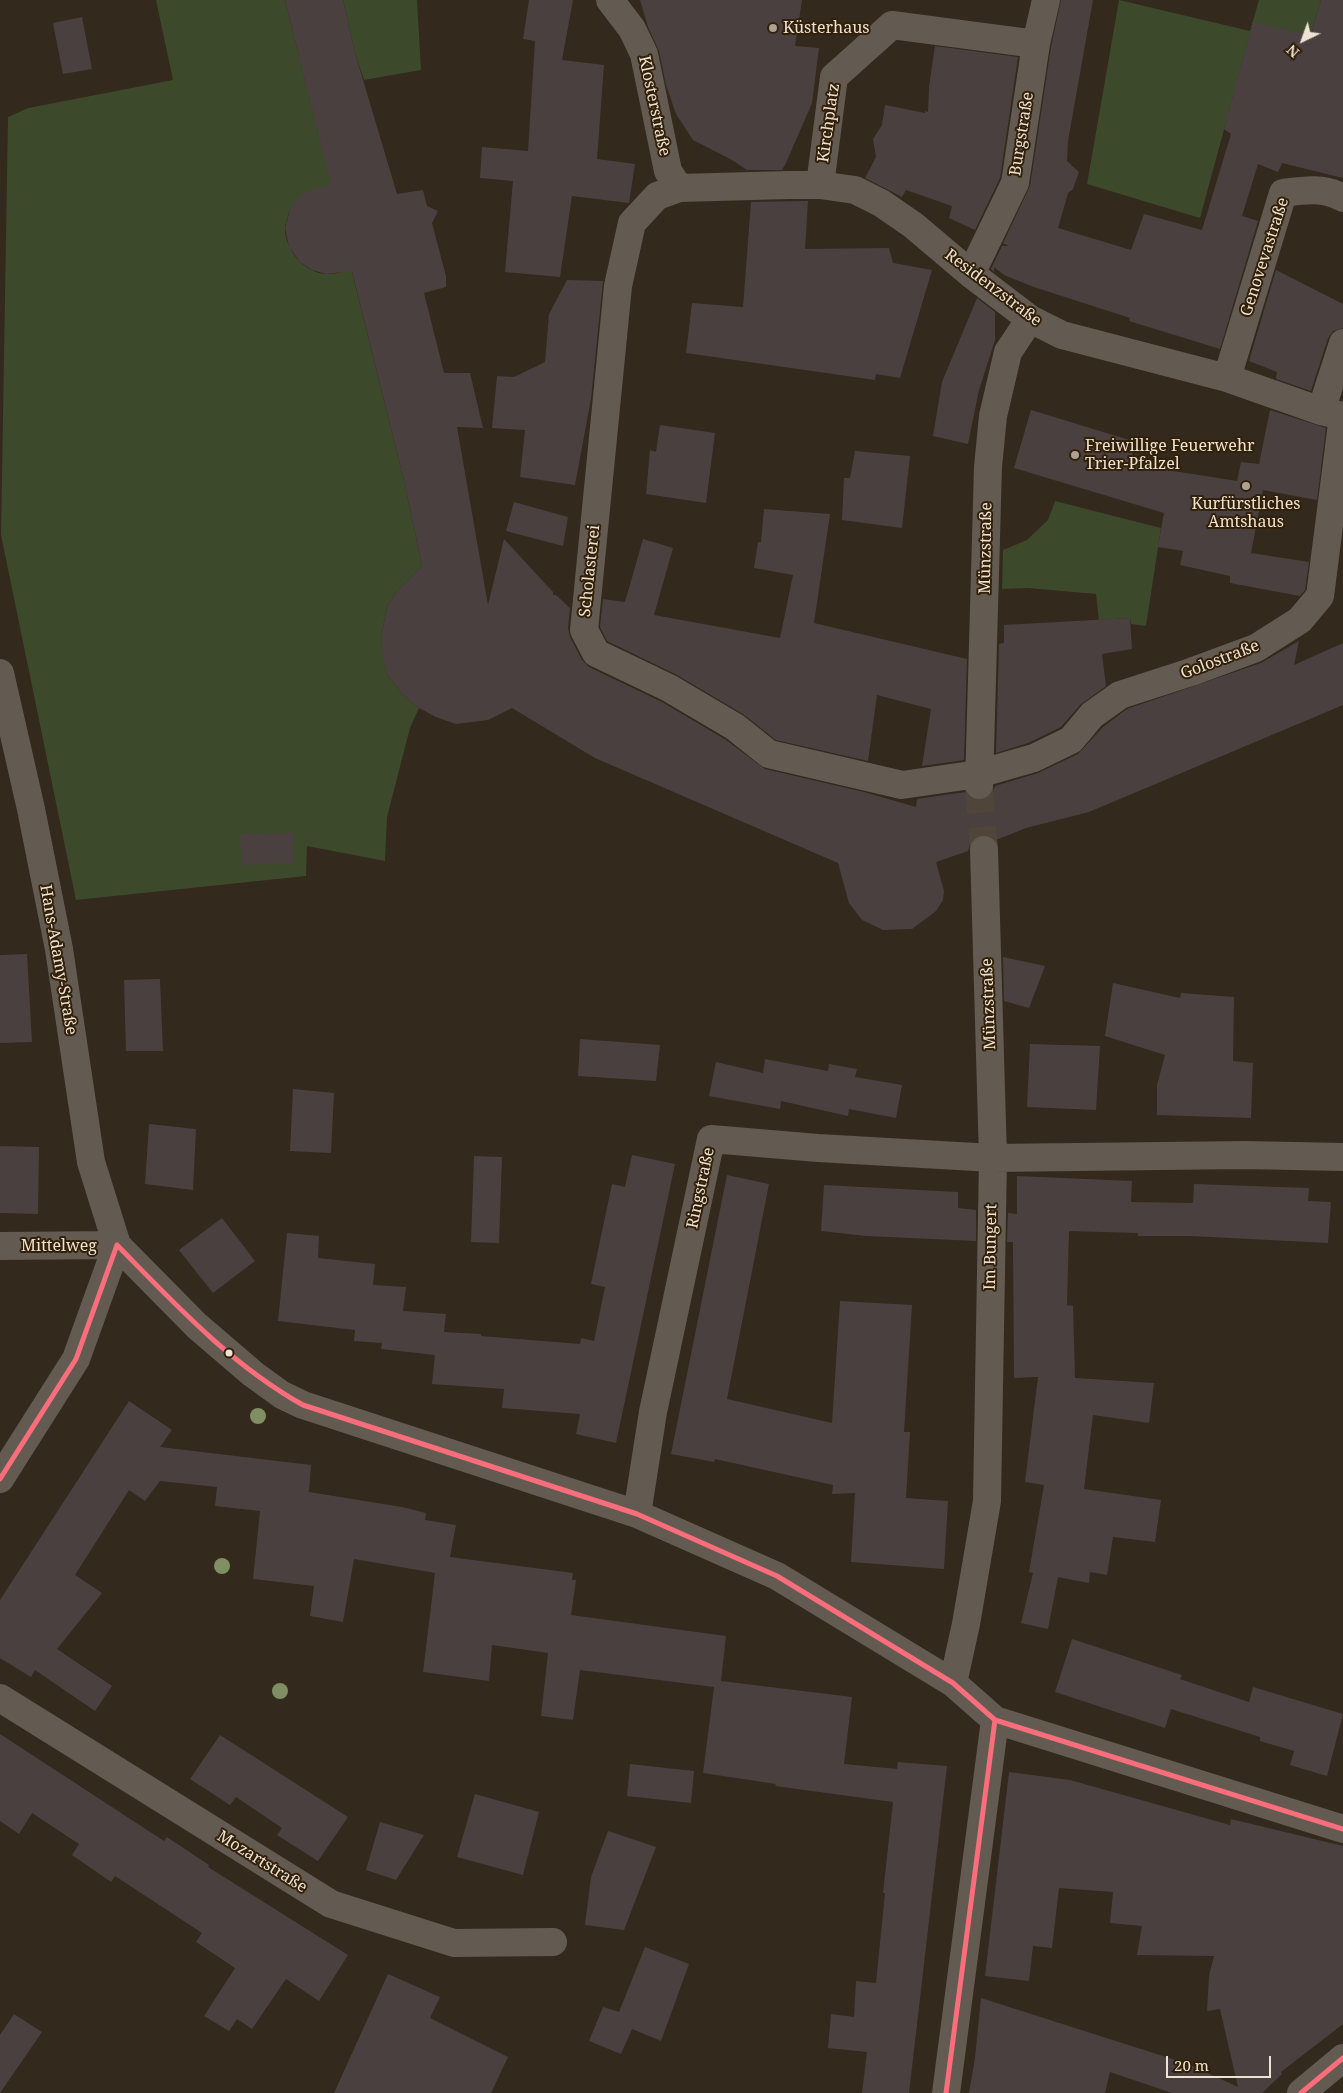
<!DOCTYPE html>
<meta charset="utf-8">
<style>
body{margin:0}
#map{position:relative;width:1343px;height:2093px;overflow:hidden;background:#33291c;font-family:"Noto Serif",serif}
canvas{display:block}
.north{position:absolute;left:1278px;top:15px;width:50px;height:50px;-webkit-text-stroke:4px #322009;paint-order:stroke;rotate:222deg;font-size:14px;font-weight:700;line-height:20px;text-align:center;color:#eee2d4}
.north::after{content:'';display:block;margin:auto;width:18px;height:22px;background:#eee2d4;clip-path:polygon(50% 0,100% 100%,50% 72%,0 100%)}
.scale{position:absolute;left:1166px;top:2056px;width:105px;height:22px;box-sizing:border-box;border:2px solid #eee2d4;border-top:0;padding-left:6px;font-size:15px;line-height:18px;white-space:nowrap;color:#eee2d4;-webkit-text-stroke:4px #322009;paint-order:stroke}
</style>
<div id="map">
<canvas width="1343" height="2093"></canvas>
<div class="north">N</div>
<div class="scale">20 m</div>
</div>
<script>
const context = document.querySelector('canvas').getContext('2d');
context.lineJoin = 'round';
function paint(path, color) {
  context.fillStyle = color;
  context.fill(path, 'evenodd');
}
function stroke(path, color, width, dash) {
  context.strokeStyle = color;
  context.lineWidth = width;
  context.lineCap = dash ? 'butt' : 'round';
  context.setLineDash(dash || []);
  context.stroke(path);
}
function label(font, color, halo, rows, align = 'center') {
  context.font = font + ' "Noto Serif",serif';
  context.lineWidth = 4;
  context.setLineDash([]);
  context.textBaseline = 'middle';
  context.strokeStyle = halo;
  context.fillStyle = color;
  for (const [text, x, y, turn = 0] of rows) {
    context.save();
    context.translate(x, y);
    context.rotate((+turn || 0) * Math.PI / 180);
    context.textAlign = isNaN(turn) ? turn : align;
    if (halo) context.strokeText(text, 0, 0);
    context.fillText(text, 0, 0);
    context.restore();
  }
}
paint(new Path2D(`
 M 156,0 L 285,0 L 332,186 L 290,210 C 288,216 285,224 285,230 C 286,251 305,274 328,274 C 337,274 344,271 351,268 L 405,485 L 422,566 L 397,591 L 387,607 L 381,637 L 387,674 L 402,694 L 419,708 L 410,728 L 387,817 L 385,861 L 307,846 L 306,876 L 76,900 L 1,535 L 8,117 L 28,108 L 173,80 Z
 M 343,0 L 417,0 L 421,70 L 364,80 L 355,53 Z
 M 1119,0 L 1250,31 L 1259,0 L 1321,0 L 1311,35 L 1253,23 L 1200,218 L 1087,184 Z
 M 1055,501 L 1161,528 L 1146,626 L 1131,624 L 1130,618 L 1099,620 L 1096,594 L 1028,588 L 1002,589 L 1003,550 L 1027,540 L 1048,520 Z`), '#3d492b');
paint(new Path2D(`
 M 285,0 L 343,0 L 355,53 L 397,194 L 423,190 L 427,206 L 438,211 L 432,223 L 446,276 L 446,287 L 424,293 L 444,373 L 470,373 L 483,428 L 457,427 L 488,605 L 504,539 L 553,592 L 553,595 L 556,595 L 570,608 L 568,628 L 570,637 L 582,660 L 589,667 L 662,702 L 726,740 L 765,769 L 864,792 L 916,807 L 917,799 L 965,792 L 971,798 L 978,801 L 986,799 L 992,794 L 995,786 L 1038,773 L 1078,754 L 1103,727 L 1127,709 L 1261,663 L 1299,641 L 1294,665 L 1343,643 L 1343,705 L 1089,812 L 1026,828 L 996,840 L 991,836 L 984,834 L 976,836 L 970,843 L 968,851 L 936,862 L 944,891 L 943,900 L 936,911 L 912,929 L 883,930 L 862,920 L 849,903 L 838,863 L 595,758 L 512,708 L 488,720 L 456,724 L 436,717 L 419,708 L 402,694 L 387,674 L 383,655 L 381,637 L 387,607 L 397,591 L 422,566 L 405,485 L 352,271 L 326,274 L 312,270 L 300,262 L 289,247 L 285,228 L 290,210 L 295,202 L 305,192 L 331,184 Z
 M 529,0 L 573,0 L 562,60 L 604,65 L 597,159 L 635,164 L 629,203 L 572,196 L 560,277 L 505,272 L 513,181 L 480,178 L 482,147 L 528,151 L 535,41 L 523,39 Z
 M 640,0 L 802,0 L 795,46 L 819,48 L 812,103 L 786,163 L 782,170 L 747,170 L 732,160 L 693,140 L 676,114 L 666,85 L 659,51 L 648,27 Z
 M 1061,0 L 1093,0 L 1068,141 L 1067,161 L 1079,172 L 1073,189 L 1068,193 L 1058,228 L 1131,250 L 1144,214 L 1202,230 L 1231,134 L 1224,129 L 1253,22 L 1311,35 L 1321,0 L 1343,0 L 1343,178 L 1282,163 L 1278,172 L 1258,164 L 1242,216 L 1258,221 L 1220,349 L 1129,321 L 1130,318 L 1034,287 L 1004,275 L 994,267 L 994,272 L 991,269 L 1002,246 L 1009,246 L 1003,243 L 1030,186 L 1051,47 Z
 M 82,17 L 92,69 L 63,74 L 53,23 Z
 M 935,46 L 1018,57 L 1000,178 L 975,230 L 949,218 L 952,206 L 906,190 L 902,197 L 865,178 L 876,157 L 873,139 L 882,125 L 885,105 L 925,113 L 925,111 L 928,112 L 929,87 Z
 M 808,201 L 805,249 L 889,248 L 893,263 L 932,270 L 900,378 L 876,374 L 875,380 L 686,353 L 692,303 L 743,307 L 751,202 Z
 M 1276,270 L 1343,304 L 1343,328 L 1333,331 L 1328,338 L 1311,391 L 1276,379 L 1277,372 L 1249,361 Z
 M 567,280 L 603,281 L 591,399 L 575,485 L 520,477 L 525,430 L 492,428 L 497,376 L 514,377 L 545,362 L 549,314 Z
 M 977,298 L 995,312 L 995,340 L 979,390 L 968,444 L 933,436 L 942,382 Z
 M 1031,410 L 1136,442 L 1129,464 L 1237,481 L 1241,462 L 1259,464 L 1270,410 L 1326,428 L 1317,500 L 1263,490 L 1251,553 L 1309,562 L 1305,590 L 1300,596 L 1230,583 L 1230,576 L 1180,565 L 1183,551 L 1158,547 L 1164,513 L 1014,468 Z
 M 660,425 L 715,433 L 706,503 L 646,494 L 650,450 L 656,452 Z
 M 855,451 L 910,456 L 902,528 L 842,520 L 844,478 L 850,478 Z
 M 514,502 L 568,517 L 563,546 L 506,531 Z
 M 764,509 L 830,514 L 814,623 L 967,659 L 964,760 L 922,766 L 931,709 L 877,695 L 868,761 L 776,740 L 743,714 L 677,675 L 607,641 L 600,627 L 603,599 L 625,602 L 643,539 L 673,548 L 654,615 L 780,638 L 793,575 L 754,568 L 758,542 L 761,542 Z
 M 1130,618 L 1132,649 L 1102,654 L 1106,686 L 1080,705 L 1061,727 L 1028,743 L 996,753 L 999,644 L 1004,643 L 1004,625 Z
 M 294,833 L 294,863 L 242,865 L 240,834 Z
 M 27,954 L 32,1042 L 0,1043 L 0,955 Z
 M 1003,957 L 1045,966 L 1029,1008 L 1004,1001 Z
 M 160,979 L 163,1051 L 126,1051 L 124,980 Z
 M 1113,983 L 1180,998 L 1181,993 L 1234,997 L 1233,1061 L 1253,1063 L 1251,1118 L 1157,1115 L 1157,1085 L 1165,1055 L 1105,1036 Z
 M 580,1039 L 660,1045 L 656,1081 L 578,1076 Z
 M 1030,1044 L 1100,1046 L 1096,1110 L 1027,1107 Z
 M 765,1059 L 828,1071 L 829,1064 L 857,1069 L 855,1077 L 902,1085 L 896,1118 L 849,1109 L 848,1116 L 781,1101 L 780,1109 L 709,1096 L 716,1062 L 763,1073 Z
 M 293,1089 L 334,1093 L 331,1153 L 290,1151 Z
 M 149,1124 L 196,1129 L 193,1190 L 145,1184 Z
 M 0,1146 L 39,1147 L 38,1214 L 0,1213 Z
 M 632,1155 L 675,1164 L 616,1443 L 576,1434 L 580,1414 L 502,1408 L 504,1389 L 432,1384 L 435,1355 L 381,1349 L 382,1343 L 354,1341 L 355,1330 L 278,1321 L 287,1233 L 319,1236 L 318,1258 L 375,1264 L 373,1285 L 406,1287 L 403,1311 L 446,1314 L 444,1332 L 481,1334 L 481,1336 L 580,1344 L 581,1338 L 594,1341 L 605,1287 L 591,1284 L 597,1255 L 612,1184 L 625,1187 Z
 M 474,1156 L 502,1157 L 499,1243 L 471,1242 Z
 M 727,1175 L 769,1184 L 727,1399 L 832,1423 L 840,1301 L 912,1305 L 904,1432 L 910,1432 L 906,1498 L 948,1501 L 944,1569 L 851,1562 L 855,1493 L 832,1494 L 833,1485 L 715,1459 L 714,1462 L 671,1454 Z
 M 1017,1176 L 1132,1181 L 1131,1202 L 1193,1203 L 1194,1184 L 1309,1188 L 1308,1201 L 1331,1202 L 1328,1243 L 1191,1236 L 1138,1236 L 1138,1233 L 1069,1231 L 1067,1305 L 1073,1306 L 1075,1378 L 1154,1383 L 1149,1423 L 1093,1415 L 1084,1489 L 1161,1500 L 1155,1542 L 1113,1537 L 1107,1575 L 1090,1572 L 1089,1583 L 1058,1577 L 1048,1629 L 1021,1623 L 1033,1573 L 1029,1572 L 1044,1485 L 1025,1482 L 1038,1377 L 1014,1378 L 1013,1242 L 1007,1242 L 1008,1213 L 1017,1214 Z
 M 824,1185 L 958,1192 L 958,1208 L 976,1210 L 976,1241 L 866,1236 L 821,1231 Z
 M 222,1218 L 255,1261 L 213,1293 L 179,1250 Z
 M 129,1401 L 172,1430 L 160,1447 L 311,1465 L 309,1492 L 402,1507 L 426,1513 L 425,1520 L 456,1525 L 450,1557 L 573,1573 L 572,1580 L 576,1580 L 571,1615 L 726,1636 L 721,1681 L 852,1697 L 844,1764 L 897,1769 L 898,1762 L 947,1766 L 909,2093 L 862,2093 L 867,2052 L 828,2048 L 831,2014 L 854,2017 L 856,1981 L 876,1983 L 885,1893 L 883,1893 L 893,1802 L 775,1786 L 776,1784 L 703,1773 L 714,1687 L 580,1670 L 573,1720 L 541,1716 L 548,1653 L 492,1645 L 489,1681 L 423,1672 L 435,1573 L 354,1559 L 343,1622 L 310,1616 L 314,1586 L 253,1579 L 260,1511 L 215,1506 L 217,1487 L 160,1481 L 145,1501 L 129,1490 L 75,1575 L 102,1593 L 57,1649 L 112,1686 L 95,1711 L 35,1670 L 31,1677 L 0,1658 L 0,1600 Z
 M 1072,1639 L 1182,1675 L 1180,1679 L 1249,1702 L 1253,1687 L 1343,1714 L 1327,1776 L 1290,1765 L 1294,1751 L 1260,1741 L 1260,1737 L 1171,1709 L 1165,1728 L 1055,1692 Z
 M 0,1734 L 164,1841 L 167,1837 L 209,1865 L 208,1867 L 348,1955 L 319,2001 L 286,1979 L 252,2029 L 237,2019 L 229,2031 L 204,2016 L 235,1968 L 196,1942 L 202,1933 L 115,1876 L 111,1882 L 72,1855 L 79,1844 L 32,1813 L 19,1834 L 0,1821 Z
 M 220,1735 L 348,1817 L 318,1861 L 277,1835 L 282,1828 L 236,1797 L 230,1805 L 190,1779 Z
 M 630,1764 L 694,1771 L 691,1803 L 627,1796 Z
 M 1009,1772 L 1070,1780 L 1230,1825 L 1231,1819 L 1343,1846 L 1343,2024 L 1281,2072 L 1282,2074 L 1262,2093 L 1172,2093 L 1110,2072 L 1105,2093 L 969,2093 L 975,2058 L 981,1998 L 1188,2064 L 1238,2087 L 1220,2009 L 1207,2011 L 1209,1976 L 1214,1956 L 1137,1955 L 1142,1926 L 1110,1923 L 1113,1892 L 1059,1888 L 1052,1948 L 1033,1946 L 1029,1981 L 985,1976 Z
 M 475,1794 L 539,1812 L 523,1875 L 457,1857 Z
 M 380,1822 L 424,1835 L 396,1880 L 366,1870 Z
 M 608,1831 L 656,1847 L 624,1930 L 585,1925 L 591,1877 Z
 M 645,1947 L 689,1964 L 661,2041 L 632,2029 L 621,2054 L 589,2041 L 603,2007 L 619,2012 Z
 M 388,1974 L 440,1997 L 430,2018 L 508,2057 L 491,2093 L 334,2093 Z
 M 14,2014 L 42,2032 L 0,2093 L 0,2035 Z`), '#4b4040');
stroke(new Path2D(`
 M 979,785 L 984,850`), '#4f4538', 28, [28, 14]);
stroke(new Path2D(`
 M 610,0 L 632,29 L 644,54 L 668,171 L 679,188
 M 789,185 L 820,185 L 855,190 L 881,203 L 913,225 L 971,274 L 1030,319 L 1062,335 L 1227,378 L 1321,411 L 1343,416 L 1320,596 L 1300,620 L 1256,648 L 1191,672 L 1120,695 L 1092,715 L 1071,740 L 1034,758 L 978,774 L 902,785 L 769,754 L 735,727 L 669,688 L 596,653 L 584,630 L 618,286 L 632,223 L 657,196 L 679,188 Z
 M 820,185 L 834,77 L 892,25 L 1036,44
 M 971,274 L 1015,183 L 1036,44 L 1046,0
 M 1227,378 L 1283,193 C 1305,190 1324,187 1343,198
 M 1321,411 L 1343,343
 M 0,673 L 31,809 L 59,949 L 91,1162 L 117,1245 L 197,1326 L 253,1374 L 282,1395 L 303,1405 L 637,1514 L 777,1576 L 953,1683 L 995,1720 L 1343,1829
 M 979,785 L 988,467 L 993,416 L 1008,352 L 1030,319
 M 0,1246 L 117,1245
 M 0,1479 L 76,1359 L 117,1245
 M 637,1514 L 653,1412 L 711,1139 L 818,1148 L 993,1158 L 1245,1155 L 1343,1157
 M 953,1683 L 966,1624 L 987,1501 L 993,1158 L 984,850
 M 0,1698 L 331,1904 L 454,1943 L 553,1942
 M 946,2093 L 995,1720
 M 1301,2093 L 1343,2058`), '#635b52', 28);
stroke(new Path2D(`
 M 117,1245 C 175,1304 230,1364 303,1405 L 637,1514 L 777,1576 L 953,1683 L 995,1720 L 1343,1829
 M 0,1479 L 76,1359 L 117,1245
 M 946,2093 L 995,1720
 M 1301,2093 L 1343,2058`), '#fa6d7b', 5);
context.fillStyle = '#7f8e63';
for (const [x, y] of [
 [258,1416],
 [222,1566],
 [280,1691]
]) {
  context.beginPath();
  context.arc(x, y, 8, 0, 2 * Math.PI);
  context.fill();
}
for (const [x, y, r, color] of [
 [773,28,5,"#ada194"],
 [1075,455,5,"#ada194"],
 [1246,486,5,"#ada194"],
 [229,1353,4.5,"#eee2d4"]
]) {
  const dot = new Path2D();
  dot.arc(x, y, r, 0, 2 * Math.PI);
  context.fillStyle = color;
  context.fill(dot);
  stroke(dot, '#322009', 2);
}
label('16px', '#eee2d4', '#322009', [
 ["Küsterhaus",783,28],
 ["Freiwillige Feuerwehr",1085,446],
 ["Trier-Pfalzel",1085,464],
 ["Kurfürstliches",1246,504,"center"],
 ["Amtshaus",1246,522,"center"]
], 'left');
label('16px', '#eee2d4', '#322009', [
 ["Klosterstraße",654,106,78],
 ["Kirchplatz",829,123,-82],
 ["Burgstraße",1022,134,-81],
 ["Genovevastraße",1265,257,-72],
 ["Residenzstraße",993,288,37],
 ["Münzstraße",986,548,-89],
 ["Scholasterei",590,571,-84],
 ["Golostraße",1220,660,-21],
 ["Hans-Adamy-Straße",58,960,80],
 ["Münzstraße",989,1004,-92],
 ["Ringstraße",701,1188,-78],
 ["Mittelweg",59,1246],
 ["Im Bungert",991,1247,-89],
 ["Mozartstraße",262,1862,32]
]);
</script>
